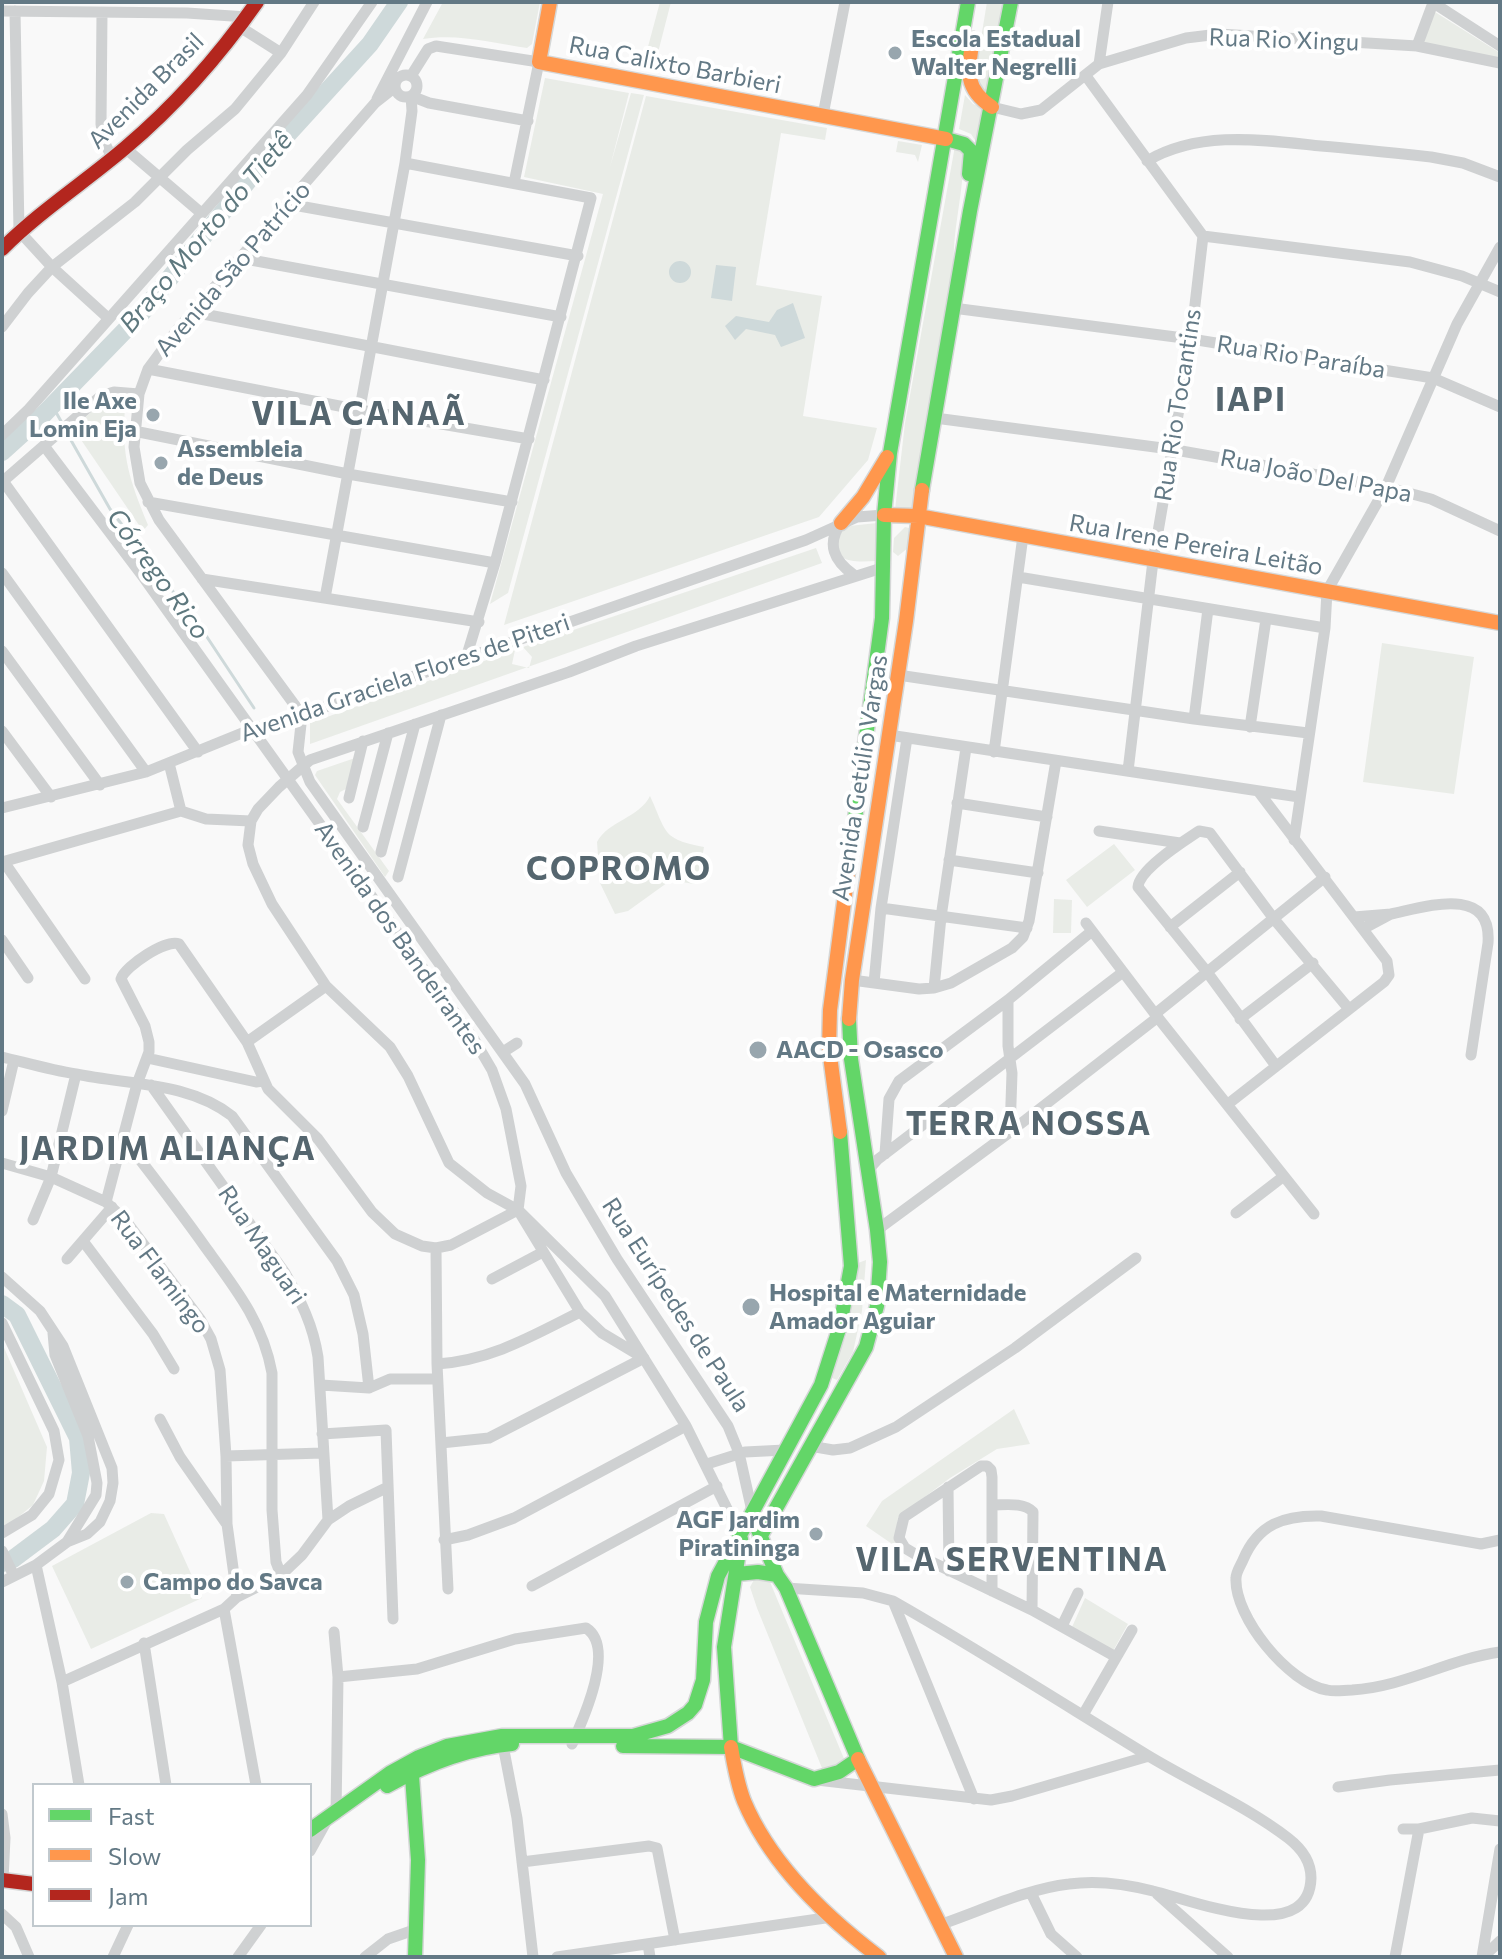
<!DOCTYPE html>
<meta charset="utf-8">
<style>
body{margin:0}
#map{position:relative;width:1502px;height:1959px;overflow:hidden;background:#f9f9f9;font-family:Commissioner,sans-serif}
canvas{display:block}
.frame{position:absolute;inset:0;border:4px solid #637985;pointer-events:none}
.legend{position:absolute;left:32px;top:1783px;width:280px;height:144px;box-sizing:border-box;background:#fff;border:2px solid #c1c9ce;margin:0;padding:10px 14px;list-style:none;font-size:24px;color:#637985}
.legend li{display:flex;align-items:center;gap:16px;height:40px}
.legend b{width:40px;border:2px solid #c1c9ce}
</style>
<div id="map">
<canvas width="1502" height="1959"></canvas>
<div class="frame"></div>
<ul class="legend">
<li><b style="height:10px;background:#63d668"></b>Fast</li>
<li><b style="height:10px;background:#ff974d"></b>Slow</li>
<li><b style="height:10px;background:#b3261e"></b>Jam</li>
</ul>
</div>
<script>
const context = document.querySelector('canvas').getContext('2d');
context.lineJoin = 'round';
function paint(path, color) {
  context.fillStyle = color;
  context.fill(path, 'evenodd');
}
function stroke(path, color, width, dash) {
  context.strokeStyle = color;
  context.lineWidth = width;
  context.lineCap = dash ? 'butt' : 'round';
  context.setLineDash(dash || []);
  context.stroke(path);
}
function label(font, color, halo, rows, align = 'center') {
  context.font = font + ' Commissioner,sans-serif';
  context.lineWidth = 8;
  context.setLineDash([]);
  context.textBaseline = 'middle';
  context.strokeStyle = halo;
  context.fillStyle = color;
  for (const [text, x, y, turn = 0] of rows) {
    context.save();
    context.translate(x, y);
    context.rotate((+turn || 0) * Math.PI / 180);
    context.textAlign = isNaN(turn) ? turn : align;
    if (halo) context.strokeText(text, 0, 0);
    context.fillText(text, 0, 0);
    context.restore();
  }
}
paint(new Path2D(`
 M 443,2 L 540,2 L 532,44 L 527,48 C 494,43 457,33 423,39 Z
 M 660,2 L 671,2 L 653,72 L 642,69 Z
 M 987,2 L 1008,2 L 988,88 L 985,91 L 979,90 L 974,81 Z
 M 1435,12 L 1500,53 L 1500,58 L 1422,44 Z
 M 545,78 L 629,93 L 610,167 L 631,93 L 644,95 L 508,593 L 490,604 L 603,194 L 524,177 Z
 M 965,95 L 973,104 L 984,108 L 977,143 L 971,134 L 959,129 Z
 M 646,96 L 827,128 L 825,140 L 781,133 L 756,285 L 822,296 L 803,416 L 877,428 L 868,460 L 819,517 L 504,625 Z
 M 898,141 L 922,145 L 918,162 L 915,155 L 896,152 Z
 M 955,146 L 963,151 C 965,191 952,227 954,267 L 912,510 L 895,510 L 905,423 Z
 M 105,400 L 116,400 L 125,408 C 121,456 130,481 148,525 L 143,531 L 73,428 Z
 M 877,523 L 877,561 C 856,562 832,565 835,534 L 849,526 Z
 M 905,527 L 909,528 L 908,548 L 898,556 L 893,552 L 894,538 Z
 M 816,548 L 822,563 L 310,744 L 310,723 L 515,650 L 512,664 L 529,668 L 532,657 L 523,647 Z
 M 1382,643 L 1474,657 L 1454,794 L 1363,782 Z
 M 355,758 L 348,788 L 340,792 L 337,799 L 389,871 L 385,877 L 315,775 L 317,771 Z
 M 650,796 C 667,833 662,839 704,847 L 698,881 L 694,884 L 671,880 L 628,911 L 615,914 L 600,883 L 597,842 C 608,821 639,818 650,796 Z
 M 1114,844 L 1135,870 L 1087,907 L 1066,880 Z
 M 1054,899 L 1072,900 L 1071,933 L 1053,933 Z
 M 866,1260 L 862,1311 L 853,1352 L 837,1380 L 830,1377 L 849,1328 L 858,1263 Z
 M 2,1343 L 47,1447 L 44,1481 L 33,1505 L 11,1523 L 2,1526 Z
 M 1014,1409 L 1030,1444 L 997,1449 L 950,1478 L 898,1517 L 895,1546 L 866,1526 L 882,1501 Z
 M 151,1513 L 164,1514 L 202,1598 L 91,1649 L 52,1566 Z
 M 755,1578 L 770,1582 L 845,1761 L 824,1773 L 757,1608 L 750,1587 Z
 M 1085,1598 L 1128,1624 L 1113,1651 L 1072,1627 Z`), '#e9ece7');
paint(new Path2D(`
 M669 272a11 11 0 1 1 22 0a11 11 0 1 1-22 0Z
 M 716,265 L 736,267 L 732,301 L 711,298 Z
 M 793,303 L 805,338 L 781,347 L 775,335 L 746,329 L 735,340 L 725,326 L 736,316 L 769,322 L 777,310 Z`), '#ced9da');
stroke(new Path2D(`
 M 52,405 L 62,423
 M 68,435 L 110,509 L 203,631 L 254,708`), '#ced9da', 3);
stroke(new Path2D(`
 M 2,452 L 43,415 L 140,315 L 268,156 L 370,44 L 399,2
 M 2,1304 L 17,1315 L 78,1438 L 81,1473 L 75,1504 L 53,1529 L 13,1559 L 2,1563`), '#ced9da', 18);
const fast = new Path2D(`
 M 946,139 L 964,144 L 971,151 L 969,174
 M 922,490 L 970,211 L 1011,2
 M 850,856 L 882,618 L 884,515 L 890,453 L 968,2
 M 760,1537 L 866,1347 L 877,1306 L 880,1262 L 877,1230 L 851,1059 L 849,1019
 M 737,1574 L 758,1572 L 777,1575
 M 623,1746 L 731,1747 L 814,1779 L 839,1772 L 858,1759 L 786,1588 L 777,1575 L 758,1530
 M 731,1747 L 724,1647 L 741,1539
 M 411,1762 L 418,1860 L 415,1957
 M 387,1786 C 427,1764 467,1748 512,1744
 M 310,1830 L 390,1773 L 419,1757 L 447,1746 L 502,1736 L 633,1736 L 668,1726 L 688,1713 L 695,1705 L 703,1680 L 706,1622 L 718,1576 L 821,1385 L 840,1326 L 851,1266 L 840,1132`);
const slow = new Path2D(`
 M 550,2 L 539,62 L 946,139
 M 973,39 C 968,69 963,88 992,107
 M 884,515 L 918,516 L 1500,623
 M 841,523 L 863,497 L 887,457
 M 849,1019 L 852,980 L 906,621 L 922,490
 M 840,1132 L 829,1048 L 830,1010 L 850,856
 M 731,1747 C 734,1765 737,1783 744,1801 C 770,1863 826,1917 879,1957
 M 858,1759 L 956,1957`);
const jam = new Path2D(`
 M 2,249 C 40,211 85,182 125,148 C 176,105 219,56 257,2
 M 2,1880 L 34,1884`);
stroke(fast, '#d5d7d7', 17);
stroke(slow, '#d5d7d7', 17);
stroke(jam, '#d5d7d7', 17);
stroke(new Path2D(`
 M 1432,2 L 1500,46
 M 2,11 L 187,13 L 247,17
 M 15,11 L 19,231 L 52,267 L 108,318
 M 102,13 L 101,124 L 104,141 L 112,158
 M 240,27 L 281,53
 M 1417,46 L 1433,3
 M 1099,64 L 1108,2
 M395 86a11 11 0 1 1 22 0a11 11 0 1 1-22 0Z
 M 411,76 L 428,49 L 436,46 L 539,62 L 514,183
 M 1086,76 L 1203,236 L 1191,339 L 1153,561 L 1128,771
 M 394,88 L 375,103 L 177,330 L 148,369 L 139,394 L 134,447 L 140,483 L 159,520 L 302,715 L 298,752 L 310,782 L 525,1084 L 566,1173 L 617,1259 L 728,1426 L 739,1453 L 752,1511
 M 377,99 L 427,2
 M 992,107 L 1021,114 L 1041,110 L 1099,64 L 1186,38 L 1219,34 L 1417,46 L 1500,63
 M 823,115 L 845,2
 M 125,148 L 200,212
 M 1147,161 C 1200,130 1263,140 1321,146 C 1357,149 1394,153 1431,157 L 1463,163 L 1500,177
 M 405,163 L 591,198 L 495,563 L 466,658
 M 288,204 L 578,256
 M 1203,236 L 1410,262 L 1462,276 L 1500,292
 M 240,258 L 561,317
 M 953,308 L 1191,339 L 1433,378 L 1500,407
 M 193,312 L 544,380
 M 2,327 L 28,293 L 52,267 L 135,202 L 187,150 L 235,109 L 281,53 L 314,2
 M 148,369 L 360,410 L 529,439
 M 935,418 L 1170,449 L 1386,487 L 1431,499 L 1500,531
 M 134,431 L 348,474 L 512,502
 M 2,435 L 29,409 L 307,95 L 372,2
 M 45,447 L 144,578 L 475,1041 L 492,1070 L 506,1109 L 521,1186 L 518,1210 L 580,1312 L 602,1333 L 642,1357
 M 3,481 L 198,752
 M 2,482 L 101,396 L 114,392 L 139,394
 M 148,502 L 495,563
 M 841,523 C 826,544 834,561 854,575
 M 2,573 L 146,772
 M 1018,577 L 1325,628
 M 202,579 L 479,622
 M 325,598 L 405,163 L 412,111 L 411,96 L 429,103 L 528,121
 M 2,651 L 100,785
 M 898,675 L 1194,719 L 1308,733
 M 1194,719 L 1208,609
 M 1250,727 L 1266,619
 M 2,731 L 51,797
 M 889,735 L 1299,797
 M 994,752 L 1023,536
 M 169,763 L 181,811
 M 349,798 L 363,741
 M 957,803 L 1047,817
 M 2,808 L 146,772 L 252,729 L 302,715 L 806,540 L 857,517 L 884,515
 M 363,827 L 388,733
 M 1099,831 L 1180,843
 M 1294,840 L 1325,628 L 1327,591 L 1386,487 L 1457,324 L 1500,247
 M 381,852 L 415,724
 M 949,860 L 1038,873
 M 2,862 L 181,811 L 206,819 L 251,821
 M 4,862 L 85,979
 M 398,877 L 441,715
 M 881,908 L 1027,928
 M 1391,914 C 1425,907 1492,884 1488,943 L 1471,1055
 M 1354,917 L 1391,914 L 1363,929
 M 1086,923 L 1155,1014 L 1314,1214
 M 1170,927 L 1240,872
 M 2,940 L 28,978
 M 852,980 L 919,989 L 934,988 L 951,983 L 1012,948 L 1023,937 L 1029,921 L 1056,761
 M 874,983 L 881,908 L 907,738
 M 934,988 L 941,917 L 966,748
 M 1008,1000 L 1008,1046 L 1012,1073 L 1010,1132
 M 1155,1014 L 1325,877
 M 1240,1019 L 1313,963
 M 247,1042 L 326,986
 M 503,1052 L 517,1043
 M 2,1057 C 27,1063 51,1070 76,1074 C 129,1085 188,1082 232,1116 L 337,1261 L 354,1295 L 363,1334 L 369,1388
 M 147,1058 L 256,1082 L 263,1081
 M 1276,1066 L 1207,972 L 1138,887 C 1139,869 1184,841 1199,831 L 1210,833 L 1274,919 L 1349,1009
 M 151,1085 L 285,1273 C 301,1301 313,1325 318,1357 L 328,1520
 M 1228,1104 L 1384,982 L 1389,975 L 1387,961 L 1258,791
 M 2,1111 L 14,1060
 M 124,1139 C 152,1175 180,1211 206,1248 C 236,1289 263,1323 272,1373 L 272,1510 L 276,1562 L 281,1575
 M 885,1154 L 889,1099 L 899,1081 L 1008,1000 L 1092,931
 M 2,1163 L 51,1177 L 106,1202 L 126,1221 L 200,1319 L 211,1339 L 220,1370 L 226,1456 L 227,1524 L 237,1597
 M 868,1170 L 877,1160 L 1123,972
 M 106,1202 L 137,1084 L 149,1052 L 149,1042 L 145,1026 L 121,979 C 125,966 166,939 179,944 L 247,1042 L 268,1089 L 318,1139 L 372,1212 L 395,1234 L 422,1246 L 436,1248 L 451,1245 L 518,1210
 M 1236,1213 L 1284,1176
 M 33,1220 L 51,1177 L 76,1074
 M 877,1230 L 1010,1132 L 1158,1017
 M 83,1241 L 153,1334 L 174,1369
 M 436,1248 L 437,1364 L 448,1589
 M 67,1259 L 112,1207
 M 2,1277 L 40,1311 L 63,1346 L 112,1468 L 113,1483 L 110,1501 L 100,1522 L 87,1534 L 67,1542 L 36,1565 L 2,1582
 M 492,1279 L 543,1252
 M 2,1323 L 54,1431 L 59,1460 L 49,1494 L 32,1515 L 2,1533
 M 53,1333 L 55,1355 L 88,1436 L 97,1483 L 96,1495 L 67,1542
 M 437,1364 C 492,1360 532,1336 580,1312
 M 321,1385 L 369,1388 L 390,1379 L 437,1379
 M 160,1419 L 180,1457 L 226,1523
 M 322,1434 L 386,1430 L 393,1619
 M 441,1443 L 489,1438 L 644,1358
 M 810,1446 L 833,1450 L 850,1448 L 896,1427 L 1015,1348 L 1136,1258
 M 226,1456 L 322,1453
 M 707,1464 L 745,1452 L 785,1450
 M 948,1487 L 949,1571
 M 993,1505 C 1005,1505 1024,1502 1033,1512 L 1032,1610
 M 741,1537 L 686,1426 L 605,1296 L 518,1210 L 487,1193 L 449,1163 L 408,1076 L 390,1047 L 326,986 L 272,904 L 253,864 L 248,845 L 251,821 L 258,809 L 279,787 L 310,760 L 569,672 L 636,646 L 885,567
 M 444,1540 L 468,1535 L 514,1518 L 686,1426
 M 1500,1540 L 1481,1544 L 1321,1516 C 1284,1515 1258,1524 1243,1560 C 1241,1565 1236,1572 1236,1578 C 1234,1617 1289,1684 1327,1690 C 1335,1692 1344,1690 1352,1690 C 1404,1687 1449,1659 1500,1652
 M 2,1551 L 14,1576
 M 36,1565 L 62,1682 L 79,1785
 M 532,1586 L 717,1486
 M 786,1588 L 863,1593 L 893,1601 C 979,1650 1062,1703 1147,1755 C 1193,1783 1245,1805 1288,1838 C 1301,1848 1311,1860 1311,1878 C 1309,1948 1189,1899 1153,1891 C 1126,1884 1097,1880 1069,1884 C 1026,1889 983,1910 942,1924
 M 992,1591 L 992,1477 L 991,1470 L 987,1466 L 981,1466 L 904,1517 L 899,1538 L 905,1548 L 915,1554 L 1032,1610 L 1116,1657
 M 893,1601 L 974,1799
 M 224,1609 L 256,1785
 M 1062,1626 L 1078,1593
 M 334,1632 L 338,1677 L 336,1815
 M 144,1643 L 166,1785
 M 338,1677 L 417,1669 L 515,1639 L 586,1628 C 616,1647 583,1720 572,1744
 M 62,1682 L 224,1609 L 237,1597 L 281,1575 L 302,1555 L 328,1520 L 349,1506 L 388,1487
 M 1083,1715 L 1132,1630
 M 502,1740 L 517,1818 L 533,1957
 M 817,1780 L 991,1800 L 1012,1796 L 1149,1756
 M 1338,1787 L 1390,1780 L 1500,1770
 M 2,1814 L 5,1838 L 3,1880
 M 1403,1829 L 1419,1829 L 1472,1818 L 1500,1821
 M 310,1851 L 326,1822
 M 522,1862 L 649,1846 L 657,1848 L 675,1940
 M 1031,1893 L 1051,1934 L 1077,1957
 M 1157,1894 L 1228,1957
 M 2,1914 L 16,1927 L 29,1957
 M 648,1944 L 650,1957
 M 113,1957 L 128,1925
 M 238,1957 L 261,1925
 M 365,1957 L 388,1939 L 417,1929
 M 557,1957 L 832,1917
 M 1395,1957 L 1419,1829
 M 1482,1957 L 1500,1849
 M 1483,1957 L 1500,1941`), '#cfd1d2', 11);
stroke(fast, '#63d668', 14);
stroke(slow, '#ff974d', 14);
stroke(jam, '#b3261e', 14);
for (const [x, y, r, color] of [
 [895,53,8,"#98a6ae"],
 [153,415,8,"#98a6ae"],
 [161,463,8,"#98a6ae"],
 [758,1050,10,"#98a6ae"],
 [751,1307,10,"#98a6ae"],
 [816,1534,8,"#98a6ae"],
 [127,1582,8,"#98a6ae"]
]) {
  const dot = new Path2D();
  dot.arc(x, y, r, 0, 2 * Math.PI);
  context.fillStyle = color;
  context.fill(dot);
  stroke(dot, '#fff', 3);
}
label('bold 24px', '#637985', '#fff', [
 ["Escola Estadual",911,39],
 ["Walter Negrelli",911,67],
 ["Ile Axe",137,401,"right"],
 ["Lomin Eja",137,429,"right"],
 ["Assembleia",177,449],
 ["de Deus",177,477],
 ["AACD - Osasco",776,1050],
 ["Hospital e Maternidade",769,1293],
 ["Amador Aguiar",769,1321],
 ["AGF Jardim",800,1520,"right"],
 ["Piratininga",800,1548,"right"],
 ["Campo do Savca",143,1582]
], 'left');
label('24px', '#637985', '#fff', [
 ["Rua Rio Xingu",1284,40,2],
 ["Rua Calixto Barbieri",675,65,11],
 ["Avenida Brasil",146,91,-45],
 ["Avenida São Patrício",233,269,-49],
 ["Rua Rio Paraíba",1301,357,9],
 ["Rua Rio Tocantins",1178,405,-81],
 ["Rua João Del Papa",1316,476,11],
 ["Rua Irene Pereira Leitão",1196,545,10],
 ["Avenida Graciela Flores de Piteri",405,678,-19],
 ["Avenida Getúlio Vargas",860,778,-81],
 ["Avenida dos Bandeirantes",400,938,55],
 ["Rua Maguari",262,1245,56],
 ["Rua Flamingo",160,1272,53],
 ["Rua Eurípedes de Paula",676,1305,57]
]);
label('italic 26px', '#5e787e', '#fff', [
 ["Braço Morto do Tietê",206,232,-50],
 ["Córrego Rico",158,574,54]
]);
context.letterSpacing = '2px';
label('bold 32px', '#55666f', '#fff', [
 ["IAPI",1251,400],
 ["VILA CANAÃ",359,414],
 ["COPROMO",619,869],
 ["TERRA NOSSA",1029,1124],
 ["JARDIM ALIANÇA",168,1149],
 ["VILA SERVENTINA",1012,1560]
]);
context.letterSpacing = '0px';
</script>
